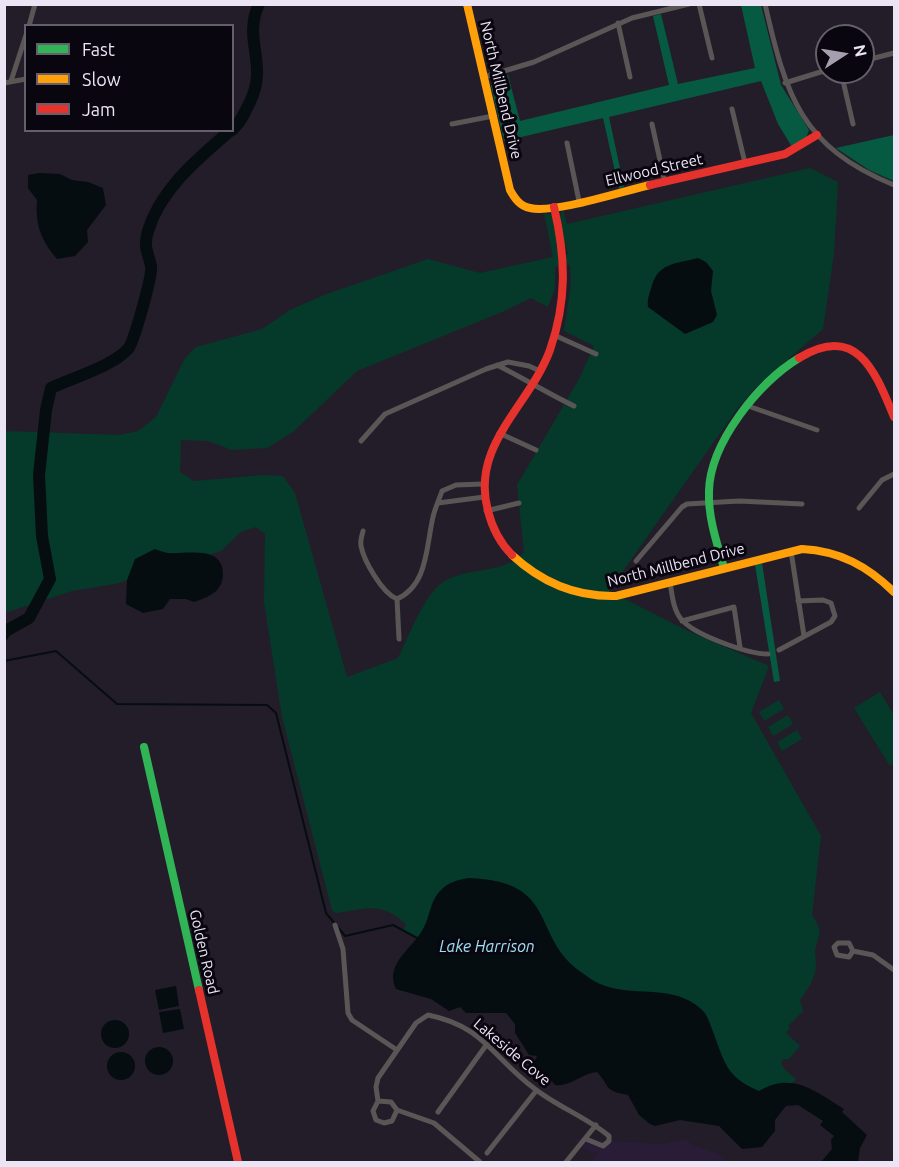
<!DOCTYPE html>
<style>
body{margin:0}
#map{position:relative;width:899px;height:1167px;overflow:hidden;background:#231d2a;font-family:Ubuntu,sans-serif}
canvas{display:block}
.frame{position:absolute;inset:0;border:6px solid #ebe4f4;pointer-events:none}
.legend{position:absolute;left:24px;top:24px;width:210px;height:108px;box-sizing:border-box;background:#0a060f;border:2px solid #645f6b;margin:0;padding:8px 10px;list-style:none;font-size:18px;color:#ebe4f4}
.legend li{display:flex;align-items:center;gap:12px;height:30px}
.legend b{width:30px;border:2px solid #645f6b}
.north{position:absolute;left:815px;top:24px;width:60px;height:60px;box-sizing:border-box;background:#0a060f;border:2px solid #645f6b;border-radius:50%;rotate:78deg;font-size:16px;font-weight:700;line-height:24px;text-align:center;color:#ebe4f4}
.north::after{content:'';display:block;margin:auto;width:21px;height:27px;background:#a59ead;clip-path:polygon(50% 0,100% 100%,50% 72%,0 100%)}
</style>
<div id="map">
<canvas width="899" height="1167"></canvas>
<div class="frame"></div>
<ul class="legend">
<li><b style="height:8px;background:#30b455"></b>Fast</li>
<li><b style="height:8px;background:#ff9f0a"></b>Slow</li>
<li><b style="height:8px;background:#e5322d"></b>Jam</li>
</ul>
<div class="north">N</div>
</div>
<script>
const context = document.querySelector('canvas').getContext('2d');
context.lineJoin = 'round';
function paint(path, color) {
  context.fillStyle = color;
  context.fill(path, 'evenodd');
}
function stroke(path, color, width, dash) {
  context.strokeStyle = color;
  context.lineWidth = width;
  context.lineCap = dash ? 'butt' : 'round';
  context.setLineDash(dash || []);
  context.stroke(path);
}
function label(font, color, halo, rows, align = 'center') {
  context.font = font + ' Ubuntu,sans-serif';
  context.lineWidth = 6;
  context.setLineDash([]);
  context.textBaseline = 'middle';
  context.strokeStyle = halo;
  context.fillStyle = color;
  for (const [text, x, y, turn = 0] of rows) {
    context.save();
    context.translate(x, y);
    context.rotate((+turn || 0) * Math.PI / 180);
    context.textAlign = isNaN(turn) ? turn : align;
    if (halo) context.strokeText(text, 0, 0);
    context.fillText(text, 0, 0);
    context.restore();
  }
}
paint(new Path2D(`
 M 573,1139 L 662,1144 L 684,1139 L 695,1146 L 716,1153 L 728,1162 L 591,1162 L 598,1152 L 587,1151 Z`), '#291c36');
paint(new Path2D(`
 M 810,168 L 838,182 L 834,254 L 823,329 L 755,388 L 737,409 L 609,591 L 688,631 L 769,666 L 751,713 L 821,836 L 812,915 C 824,934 819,932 815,951 C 815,955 816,961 816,965 C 816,978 807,990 800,1000 L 803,1011 L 788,1026 L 790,1028 L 786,1033 L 800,1046 L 789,1059 L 783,1059 L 781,1063 L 785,1070 L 796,1079 L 781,1098 L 772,1103 L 526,995 L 403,930 L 406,924 C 379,901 369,909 336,913 L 332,910 L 282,717 L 264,602 L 265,534 L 256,527 L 241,532 L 221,551 L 115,584 L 72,591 L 5,613 L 4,431 L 120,435 L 138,431 L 156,417 L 185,358 L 196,347 L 262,329 L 290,310 L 324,295 L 428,259 L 480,273 L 553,257 L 544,213 L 552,215 L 561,255 L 568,254 L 559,218 L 563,209 L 567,224 ZM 570,265 L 571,283 L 564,331 L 594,346 L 579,379 L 517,485 L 524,552 C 503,576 465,566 442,583 C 424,595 408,638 398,658 L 347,677 L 295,493 L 283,476 L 264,475 L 194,481 L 180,472 L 181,440 L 208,441 L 232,450 L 267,448 L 293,432 L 357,371 L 502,312 L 531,298 L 548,307 L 555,288 L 555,267 Z
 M 880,692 L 894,715 L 894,763 L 890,766 L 854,708 Z
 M 779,700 L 784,709 L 764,721 L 759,712 Z
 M 788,715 L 793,724 L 773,736 L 768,727 Z
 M 797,730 L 802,739 L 782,751 L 777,742 Z`), '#053a2a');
paint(new Path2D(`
 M 741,5 L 761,5 L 781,85 L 809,130 L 806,138 L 792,147 L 778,124 L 761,81 L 609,117 L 624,187 L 619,189 L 603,118 L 504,141 L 491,86 L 491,82 L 508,75 L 520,121 L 669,85 L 653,16 L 661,14 L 678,84 L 755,68 Z
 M 894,135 L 894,181 L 869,170 L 836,148 Z
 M 762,563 L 780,681 L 774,682 L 755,565 Z`), '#065a42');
paint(new Path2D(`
 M 39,173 L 60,174 L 72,180 L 88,182 L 103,188 L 106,205 L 87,230 L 88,242 L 75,256 L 57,259 C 41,240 35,225 37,200 L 28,188 L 28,175 Z
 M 698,258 L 706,262 L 713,271 L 711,291 L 717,315 L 713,322 L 685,334 L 648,307 C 647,300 649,295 651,289 C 657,262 676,264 698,258 Z
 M 155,549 C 161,551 167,554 173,553 C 194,553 224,547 223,576 C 221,593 208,597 194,602 L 186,599 L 170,599 L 163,609 L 143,613 L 126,604 L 127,580 L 135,559 Z
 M 469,878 C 560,881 530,936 581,972 C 587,976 593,981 600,984 C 632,998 673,983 701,1009 C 707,1014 709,1021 712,1029 C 724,1060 725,1077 759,1091 C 792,1071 815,1091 844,1109 L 842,1112 L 867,1135 L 860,1148 L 858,1162 L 821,1162 L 832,1149 L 831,1140 L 834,1136 L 820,1125 L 823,1121 L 798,1105 L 786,1106 L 775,1120 L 775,1131 L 762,1147 L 742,1149 L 719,1126 L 680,1120 L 655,1126 L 650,1124 L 639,1115 L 628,1095 C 602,1090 612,1088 597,1072 C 581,1074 570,1087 555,1085 L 551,1080 L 548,1083 L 541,1080 L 533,1065 L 537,1056 L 529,1055 L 515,1033 L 515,1024 L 506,1013 L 466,1013 L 460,1007 L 449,1011 L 431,999 L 396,989 C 384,964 413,948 423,929 C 430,917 430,901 440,891 C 448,882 458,880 469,878 Z
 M 176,986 L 179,1006 L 159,1010 L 155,990 Z
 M 180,1009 L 184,1029 L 163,1033 L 159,1012 Z
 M101 1034a14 14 0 1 1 28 0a14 14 0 1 1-28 0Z
 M145 1061a14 14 0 1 1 28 0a14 14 0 1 1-28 0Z
 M107 1066a14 14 0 1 1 28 0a14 14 0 1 1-28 0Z`), '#050d11');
stroke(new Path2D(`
 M 4,634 L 8,637 L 4,641
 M 4,661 L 56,651 L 117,704 L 267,705 L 276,713 L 326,913 L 345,936 L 393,925 L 419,939`), '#050d11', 2);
stroke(new Path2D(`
 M 232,130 C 242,121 244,113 250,102 C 269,63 242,41 259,4
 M 4,632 L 29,618 L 50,579 L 42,536 L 39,475 L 46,410 L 51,388 C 72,378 113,366 128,349 C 134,342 153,274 151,266 C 148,251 143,248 148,231 C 161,188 199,158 231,130`), '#050d11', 12);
stroke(new Path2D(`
 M 699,4 L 712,58
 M 765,4 C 786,96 801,147 894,185
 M 618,23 L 630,77
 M 29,26 L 35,4
 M 863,61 L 894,53
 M 841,72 L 853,124
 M 484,77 L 534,62 L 632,18 L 689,4
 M 11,81 L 26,35
 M 4,83 L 26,79
 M 785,83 L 827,70
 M 732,109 L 745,163
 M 452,124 L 493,116
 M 652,124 L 665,183
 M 567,143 L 579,201
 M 554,335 L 596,354
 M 497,365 C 523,378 547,393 574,406
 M 748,406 L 817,430
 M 499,433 L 536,450
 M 361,441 L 385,414 L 486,369 L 508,362 L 529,366 L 540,371
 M 438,503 L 484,497
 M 859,508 L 882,480 L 894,474
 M 486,511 L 519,503
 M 363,531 C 362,535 360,541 361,546 C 364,561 382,593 397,599 C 428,585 426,547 433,517 C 435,508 439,500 442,491 L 456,485 L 483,484
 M 791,551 L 804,636
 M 636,561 L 682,507 L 687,504 L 739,501 L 802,504
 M 670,582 C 672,594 673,609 681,619 C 694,635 748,654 768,654
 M 397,599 L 399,639
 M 682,621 L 734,607 L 740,647
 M 779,650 L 831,622 L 835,616 L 831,603 L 823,600 L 798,601
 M 335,925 L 343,949 L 348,1013 L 352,1020 L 397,1050
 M 853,951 L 849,943 L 838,943 L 834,947 L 837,955 L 849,957 L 853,951 L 873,955 L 894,970
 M 378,1101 L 376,1087 L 378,1078 L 416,1023 L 428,1015 C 484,1026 493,1058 535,1089 C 558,1107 586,1117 609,1136 L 609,1141 L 603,1146 L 586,1139
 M 397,1110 L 392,1121 L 384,1123 L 376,1120 L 373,1111 L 378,1101 L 391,1102 L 397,1110 L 434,1123 L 480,1162
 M 438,1112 L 487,1044
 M 487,1153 L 536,1091
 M 566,1162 L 596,1125`), '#5b5656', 5);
stroke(new Path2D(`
 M 724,568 C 717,543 708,518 709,491 C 710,443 759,382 799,358
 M 144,747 L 199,990`), '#30b455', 8);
stroke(new Path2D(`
 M 467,4 L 510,190 C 515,199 520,206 530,208 C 554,214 623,191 650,185
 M 512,555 C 541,582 576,597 616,596 L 802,549 C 840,551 867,566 894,592`), '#ff9f0a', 8);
stroke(new Path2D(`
 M 650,185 L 785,154 L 817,135
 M 799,358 C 857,323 875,371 894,417
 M 512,555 C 500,543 492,527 488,511 C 470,445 529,407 550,350 C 567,301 566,258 554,207
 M 199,990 L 238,1162`), '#e5322d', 8);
label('15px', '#ebe4f4', '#0a060f', [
 ["North Millbend Drive",501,90,77],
 ["Ellwood Street",654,170,-13],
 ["North Millbend Drive",676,565,-14],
 ["Golden Road",204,952,77],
 ["Lakeside Cove",512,1052,40]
]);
label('italic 16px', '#9ce0f4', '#0a060f', [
 ["Lake Harrison",487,947]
]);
</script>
